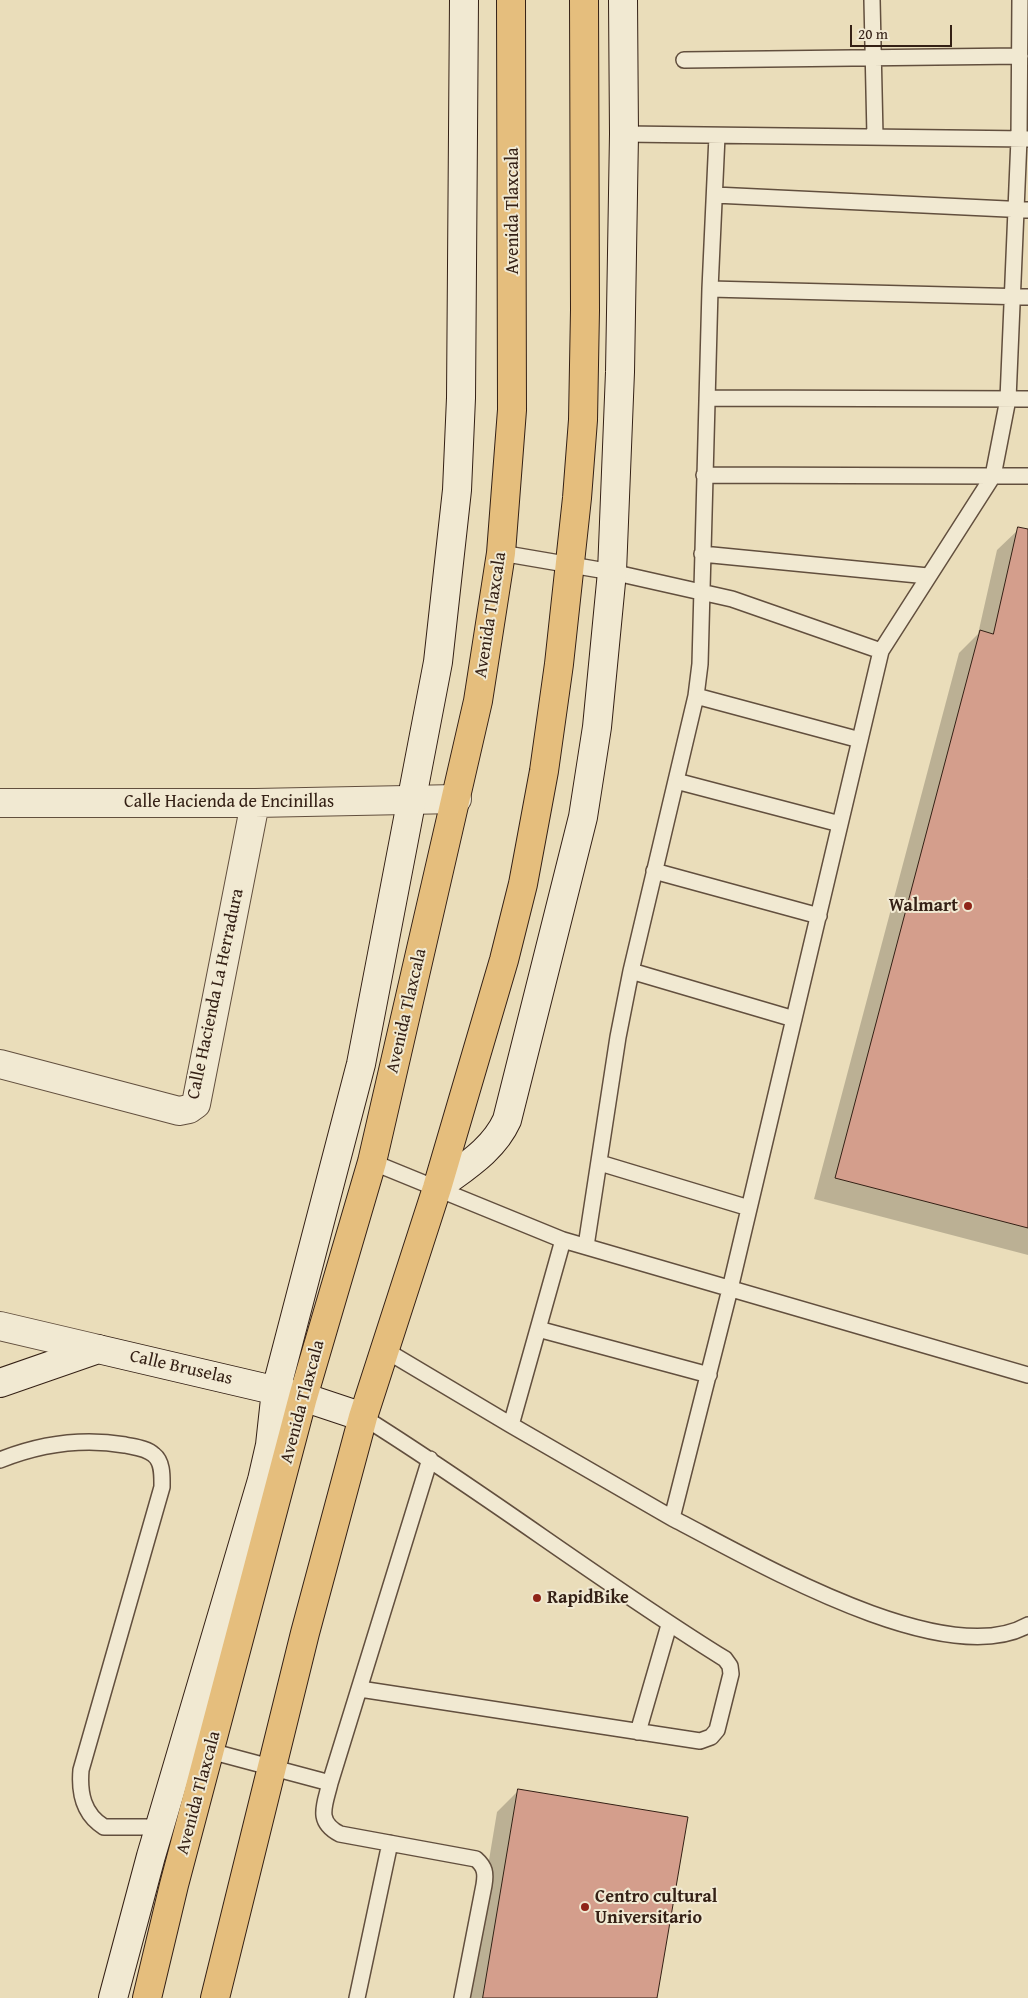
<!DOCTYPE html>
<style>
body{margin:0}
#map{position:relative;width:1028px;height:1998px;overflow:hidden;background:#eaddba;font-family:"Gentium Book Plus",serif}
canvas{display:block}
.scale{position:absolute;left:850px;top:25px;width:102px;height:22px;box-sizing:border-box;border:2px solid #342015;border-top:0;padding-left:6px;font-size:15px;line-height:18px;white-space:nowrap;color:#342015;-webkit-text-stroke:4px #f1e9d2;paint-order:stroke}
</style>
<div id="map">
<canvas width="1028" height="1998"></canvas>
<div class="scale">20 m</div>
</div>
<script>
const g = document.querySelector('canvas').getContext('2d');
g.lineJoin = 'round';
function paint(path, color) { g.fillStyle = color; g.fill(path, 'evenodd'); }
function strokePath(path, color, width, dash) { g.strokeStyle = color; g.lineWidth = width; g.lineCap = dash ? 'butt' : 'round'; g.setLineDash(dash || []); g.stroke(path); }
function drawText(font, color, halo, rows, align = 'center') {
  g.font = font + ' "Gentium Book Plus",serif'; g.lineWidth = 4; g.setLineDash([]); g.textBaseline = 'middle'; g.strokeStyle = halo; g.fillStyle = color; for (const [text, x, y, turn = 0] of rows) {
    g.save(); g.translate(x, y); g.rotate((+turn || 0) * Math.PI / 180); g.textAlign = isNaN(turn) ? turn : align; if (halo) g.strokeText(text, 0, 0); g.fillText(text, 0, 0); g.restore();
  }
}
const shadow = new Path2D(`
 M1019 529 1028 531V1255L814 1199 959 653 978 634 997 550Z
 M519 1790 656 1998H466L497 1812Z`);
const building = new Path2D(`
 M1018 527 1028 529V1228L835 1178 980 630 993 634Z
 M518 1789 688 1817 657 1998H483Z`);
const lane = new Path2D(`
 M872 0 875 136
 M684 60 1020 56
 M624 134 1028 139
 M715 195 1028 210
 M710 289 1028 297
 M707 398 1028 399
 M704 475 993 476 1008 399 1019 139 1020 0
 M702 554 928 576
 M881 651 993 476H1028
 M696 696 860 740
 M676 781 840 824
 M654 871 819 916
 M631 971 794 1019
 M372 1162 563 1240 1028 1375
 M600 1163 749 1208
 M586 1246 618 1037 631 971 696 696 700 664 710 289 717 136
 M538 1329 709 1375
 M385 1350 511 1425 672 1518 730 1289 881 651 732 599 612 572 501 553
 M511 1425 563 1240
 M430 1459 330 1783C325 1805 315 1821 340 1834L476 1859C485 1867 486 1873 484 1885L462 1998
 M0 1460C40 1444 83 1438 125 1445 134 1447 147 1448 154 1455 163 1462 162 1477 162 1487L81 1770C79 1793 83 1814 104 1827H160
 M672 1518C750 1558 944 1673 1028 1625
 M360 1689 700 1741 711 1737 717 1730 731 1674 730 1666 725 1659C602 1583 487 1494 363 1417
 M638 1732 669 1625
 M210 1751 330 1783
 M357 1998 390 1843`);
const street = new Path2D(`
 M0 803H255L457 799
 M0 1064 179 1111 189 1109 196 1104 255 803
 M0 1326 98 1349`);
const secondary = new Path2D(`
 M437 1188C463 1168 493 1151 507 1120L583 817 597 727 612 572 620 372 624 134 623 0
 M0 1383 98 1349 303 1397 363 1417
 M113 1998 151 1856 262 1480 270 1445 276 1390 361 1064 438 662 457 490 461 398 464 0`);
const primary = new Path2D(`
 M147 1998 174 1885 303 1397 372 1162 478 701 501 553 512 410 511 0
 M215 1998 305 1633 363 1417 437 1188 504 960 523 884 544 771 559 664 577 498 583 420 585 310 584 0`);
const markers = [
 [968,906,5,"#8f2418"],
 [537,1598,5,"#8f2418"],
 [585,1907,5,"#8f2418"]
];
const streetNames = [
 ["Avenida Tlaxcala",513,211,-90],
 ["Avenida Tlaxcala",491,615,-81],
 ["Calle Hacienda de Encinillas",229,802],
 ["Calle Hacienda La Herradura",216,994,-78],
 ["Avenida Tlaxcala",407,1011,-77],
 ["Calle Bruselas",181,1368,13],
 ["Avenida Tlaxcala",303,1402,-75],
 ["Avenida Tlaxcala",199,1793,-75]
];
const poiNames = [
 ["Walmart",958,906,"right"],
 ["RapidBike",547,1598],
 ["Centro cultural",595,1897],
 ["Universitario",595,1918]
];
paint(shadow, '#0003');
paint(building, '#d49e8c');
strokePath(building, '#342015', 1);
strokePath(lane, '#624f3e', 18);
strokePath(street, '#624f3e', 30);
strokePath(secondary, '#342015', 30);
strokePath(primary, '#342015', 30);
strokePath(lane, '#f1e9d2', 15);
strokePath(street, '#f1e9d2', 28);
strokePath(secondary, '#f1e9d2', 28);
strokePath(primary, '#e5be7d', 28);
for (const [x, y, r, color] of markers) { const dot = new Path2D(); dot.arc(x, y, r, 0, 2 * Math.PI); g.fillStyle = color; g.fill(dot); strokePath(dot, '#f1e9d2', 2); }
drawText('18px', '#342015', '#f1e9d2', streetNames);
drawText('bold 18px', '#342015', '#f1e9d2', poiNames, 'left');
</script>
